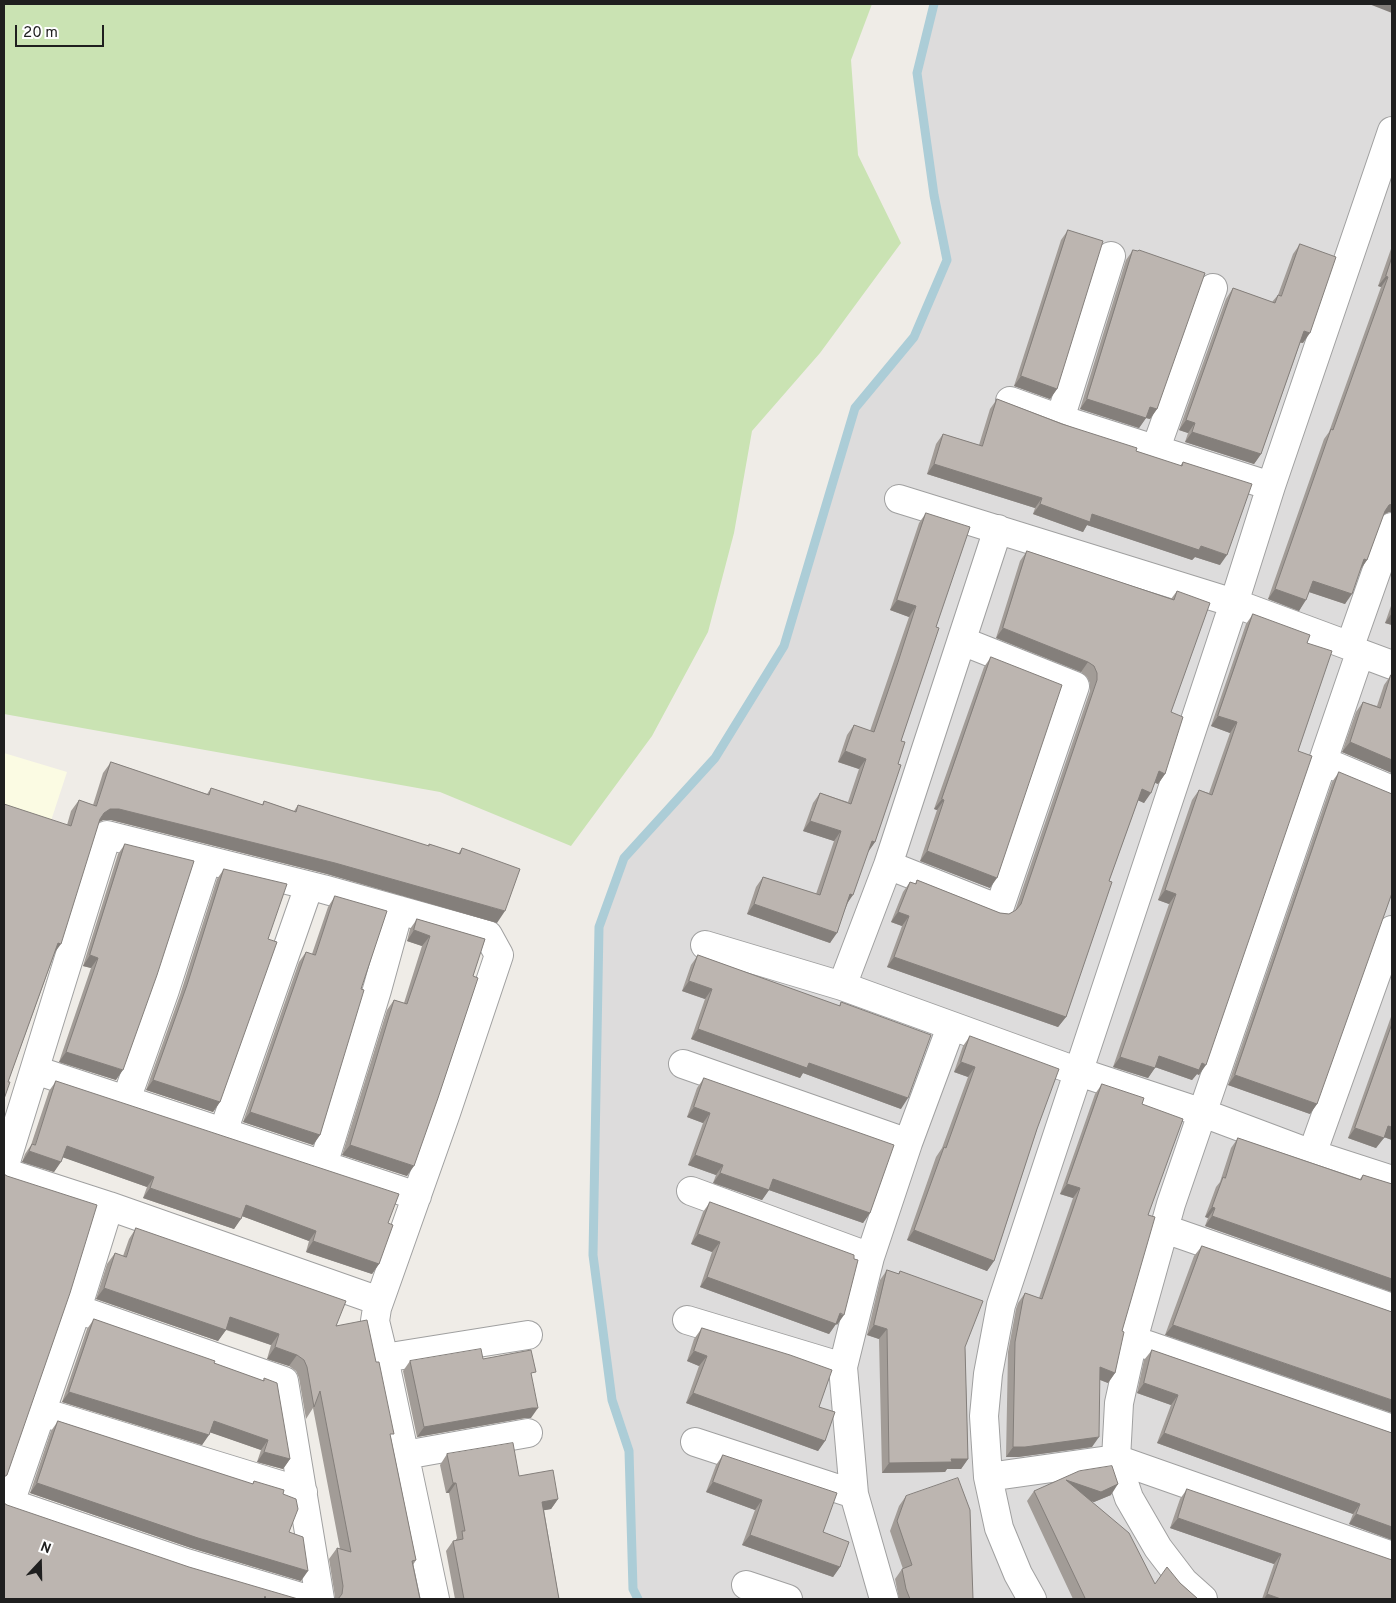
<!DOCTYPE html>
<style>
body{margin:0}
#map{position:relative;width:1396px;height:1603px;overflow:hidden;background:#efece7;font-family:Overpass,sans-serif}
canvas{display:block}
.frame{position:absolute;inset:0;border:5px solid #1f1f1f;pointer-events:none}
.north{position:absolute;left:15px;top:1538px;width:50px;height:50px;-webkit-text-stroke:4px #fff;paint-order:stroke;rotate:21deg;font-size:14px;font-weight:700;line-height:20px;text-align:center;color:#1f1f1f}
.north::after{content:'';display:block;margin:auto;width:18px;height:22px;background:#1f1f1f;clip-path:polygon(50% 0,100% 100%,50% 72%,0 100%)}
.scale{position:absolute;left:15px;top:25px;width:89px;height:22px;box-sizing:border-box;border:2px solid #1f1f1f;border-top:0;padding-left:6px;font-size:15px;line-height:18px;white-space:nowrap;color:#1f1f1f;-webkit-text-stroke:4px #fff;paint-order:stroke}
</style>
<div id="map">
<canvas width="1396" height="1603"></canvas>
<div class="frame"></div>
<div class="north">N</div>
<div class="scale">20 m</div>
</div>
<script>
const g = document.querySelector('canvas').getContext('2d');
g.lineJoin = 'round';
function paint(path, color) { g.fillStyle = color; g.fill(path, 'evenodd'); }
function strokePath(path, color, width, dash) { g.strokeStyle = color; g.lineWidth = width; g.lineCap = dash ? 'butt' : 'round'; g.setLineDash(dash || []); g.stroke(path); }
const residential = new Path2D(`
 M934 4H1392V1599H638L633 1589 629 1451 612 1400 593 1255 599 927 624 858 715 758 784 646 855 408 914 337 947 260 934 195 917 73Z`);
const education = new Path2D(`
 M4 753 67 772 4 964Z`);
const grass = new Path2D(`
 M4 4H872L851 60 858 155 901 243 820 353 752 431 734 533 708 632 652 736 571 846 440 792 4 714Z`);
const stream = new Path2D(`
 M638 1599 633 1589 629 1451 612 1400 593 1255 599 927 624 858 715 758 784 646 855 408 914 337 947 260 934 195 917 73 934 4`);
const minor = new Path2D(`
 M1010 401 1060 419 1271 486
 M1060 419 1111 256
 M1156 448 1213 288
 M899 499 1234 603 1350 646 1360 653 1392 665
 M1350 646 1392 527
 M1323 761 1392 790
 M888 865 999 909 1075 686 962 641
 M705 945 842 986 1079 1072 1203 1113 1312 1154 1392 1180
 M842 986 888 865 998 529
 M683 1064 908 1143
 M35 1070 417 1196
 M126 1100 165 990 207 860
 M223 1132 309 886
 M1312 1154 1392 930
 M323 1165 377 990 399 910
 M4 1168 107 835 323 889 488 935 499 955 446 1113 377 1308 375 1321 384 1358 528 1335
 M4 1172 109 1206 379 1301
 M691 1191 870 1257
 M1165 1229 1392 1308
 M77 1309 284 1381 320 1599
 M687 1320 843 1367
 M1133 1340 1392 1429
 M384 1358 435 1599
 M42 1412 303 1492
 M695 1442 854 1494
 M405 1455 528 1433
 M988 1477 1116 1459 1392 1556
 M4 1501 186 1563 307 1599
 M10 1503 77 1309 109 1206
 M746 1585 788 1599
 M884 1599 854 1494 843 1367 870 1257 908 1143 951 1027
 M1032 1599 1018 1574 999 1528 988 1477 984 1416 988 1374 1001 1305 1234 603 1271 486 1392 131
 M1203 1599 1184 1582 1158 1548 1129 1498 1116 1459 1119 1403 1133 1340 1171 1204 1360 653`);
const wall = new Path2D(`
 M1068 230 1057 389 1050 399 1014 386 1061 240Z
 M1300 244 1303 343H1300L1261 454 1254 464 1185 442 1188 433 1179 430 1226 299 1233 288 1272 302 1278 295 1293 254Z
 M1392 246V512H1389L1383 515 1367 560 1361 569 1345 604 1309 592 1299 611 1268 599 1324 439 1329 432 1381 287 1378 286Z
 M1133 250 1157 409 1150 419 1146 418 1139 428 1080 409 1126 260Z
 M997 399 1136 451 1180 466 1183 462 1220 565 1195 557 1192 560 1087 525 1083 532 1033 514 1035 508 927 474 936 444 943 434 979 445 990 409Z
 M926 513 936 627 901 741 898 764 875 842 868 852 847 905 830 943 747 914 756 887 763 877 816 894 834 841 803 831 813 803 820 793 848 802 859 769 838 762 847 735 854 725 870 731 909 617 890 610 919 523Z
 M1027 551 1171 599 1177 591 1171 712 1165 774 1158 784 1155 783 1144 803 1138 800 1109 881 1066 1017 1058 1027 887 967 902 926 891 922 903 892 910 882 915 884 917 880 1000 913 1009 914 1015 911 1090 691V683L1087 677 1081 672 996 638 1020 561Z
 M1392 603V625L1385 623Z
 M1253 614 1307 643 1298 751 1199 1075 1197 1074 1192 1080 1155 1067 1148 1078 1113 1067 1169 904 1158 900 1192 800 1199 790 1209 793 1230 733 1211 726 1246 624Z
 M991 657 990 888 920 861 937 810 934 809 984 667Z
 M1391 675 1392 773 1342 752 1356 712 1363 702 1377 706 1384 685Z
 M111 762 207 794 211 788 262 805 264 801 294 811 298 805 428 846 429 844 458 854 462 848 497 923 327 874 111 820H103L99 822 54 955 8 1082 4 1099 67 825 71 811 79 800 93 805 103 773Z
 M1339 772 1317 1104 1310 1114 1228 1085 1332 782Z
 M125 844 116 1080 59 1062 91 968 83 966 118 854Z
 M224 869 220 1102 213 1112 146 1090 180 995 217 879Z
 M335 896 361 989 320 1135 313 1145 243 1122 299 962 306 952 312 954 328 907Z
 M417 919 485 939 407 1176 342 1155 387 1010 394 1000 404 1003 422 946 407 941 410 929Z
 M698 955 839 1006 841 1002 901 1109 803 1073 800 1078 691 1039 705 999 682 991 691 965Z
 M1392 1014V1140L1384 1137 1376 1148 1348 1138Z
 M970 1036 1037 1129 994 1261 987 1271 907 1240 936 1157 942 1148 968 1077 954 1072 963 1046Z
 M704 1078 870 1213 863 1223 769 1190 762 1200 713 1183 716 1175 688 1165 703 1123 687 1117 697 1088Z
 M56 1081 388 1223 379 1264 372 1274 306 1252 309 1241 242 1216 234 1229 143 1198 147 1187 63 1157 54 1172 22 1162 25 1154 31 1145 49 1091Z
 M1102 1084 1142 1104 1148 1215 1122 1331 1115 1373 1108 1383 1100 1380 1092 1447 1018 1457H1006L1008 1352 1016 1309 1018 1303 1025 1293 1039 1298 1073 1198 1060 1194 1095 1094Z
 M1238 1138 1360 1179 1363 1175 1392 1184V1292L1205 1226 1208 1218 1205 1217 1216 1187 1220 1182 1231 1148Z
 M710 1202 837 1325 836 1324 829 1334 700 1287 712 1252 691 1244 703 1212Z
 M136 1228 336 1326 391 1438 416 1560 413 1565 420 1599H335V1597L329 1559 337 1548 340 1549 313 1408 306 1419 299 1378 296 1371 289 1366 267 1359 271 1345 226 1330 218 1341 96 1299 107 1264 115 1253 123 1256 129 1239Z
 M1202 1246 1392 1312 1165 1335 1194 1256Z
 M887 1270 898 1274 900 1271 965 1347 968 1459 961 1469H947L945 1472 882 1473 879 1339 867 1335 880 1280Z
 M94 1319 263 1381 264 1378 290 1459 283 1469 257 1462 261 1450 210 1432 202 1445 62 1402 87 1329Z
 M702 1328 819 1407 825 1441 818 1451 686 1403 699 1366 687 1361 694 1339Z
 M1152 1350 1392 1433V1540L1349 1524 1353 1514 1157 1443 1171 1405 1137 1393 1144 1360Z
 M483 1359 532 1377 531 1418H525L417 1437 403 1371 410 1361Z
 M58 1421 252 1484 254 1481 283 1494 289 1532 301 1581 191 1548 30 1493 51 1431Z
 M447 1454 519 1476 558 1499 551 1509 544 1510 559 1599H455L446 1551 453 1541H455L457 1538 449 1493H446L440 1465Z
 M723 1455 823 1532 840 1567 833 1577 742 1545 755 1510 706 1492 716 1465Z
 M1187 1489 1392 1599H1262L1274 1564 1170 1528 1180 1499Z
 M1034 1491 1111 1495 1094 1502 1091 1501 1155 1584 1180 1583 1198 1599H1073L1027 1501Z
 M906 1496 973 1599H899L895 1579 902 1569H903L890 1531 899 1506Z`);
const shadedWall = new Path2D(`
 M1369 4H1392V13Z
 M1386 276 1388 277 1381 287 1378 286Z
 M1304 331 1310 333 1303 343 1297 341Z
 M1021 376 1057 389 1050 399 1014 386Z
 M1087 399 1150 407 1157 409 1150 419 1146 418 1139 428 1080 409Z
 M1186 420 1195 423 1188 433 1179 430Z
 M1192 432 1261 454 1254 464 1185 442Z
 M934 464 1042 498 1035 508 927 474Z
 M1040 504 1092 514 1201 546 1227 555 1220 565 1195 557 1192 560 1087 525 1083 532 1033 514Z
 M1392 504V512H1389L1382 515 1389 505Z
 M1364 559 1367 560 1360 570Z
 M1313 581 1352 594 1345 604 1306 591Z
 M1275 589 1306 600 1299 611 1268 599Z
 M897 600 916 606 909 617 890 610Z
 M1392 613V625L1385 623Z
 M1003 628 1088 662 1081 672 996 638Z
 M1218 716 1237 722 1230 733 1211 726Z
 M1350 742 1392 760V773L1342 752Z
 M845 751 866 759 859 769 838 762Z
 M1159 771 1165 774 1158 784 1152 781Z
 M1142 789 1151 793 1144 803 1135 799Z
 M942 799 944 800 937 810 934 809Z
 M110 809H119L335 863 505 911 497 923 327 874 111 820H103L96 824 104 813Z
 M810 821 841 831 834 841 803 831Z
 M872 841 875 842 868 852Z
 M927 851 997 878 990 888 920 861Z
 M1165 890 1176 894 1169 904 1158 900Z
 M850 894 853 895 846 905Z
 M754 904 837 933 830 943 747 914Z
 M898 912 909 916 902 926 891 922Z
 M414 930 430 936 422 946 407 941Z
 M58 943 61 944 53 955Z
 M90 955 98 958 91 968 83 966Z
 M894 957 1066 1017 1058 1027 887 967Z
 M689 981 712 989 705 999 682 991Z
 M698 1029 809 1063 908 1098 901 1109 803 1073 800 1078 691 1039Z
 M66 1052 123 1070 116 1080 59 1062Z
 M1159 1056 1202 1063 1206 1065 1199 1075 1197 1074 1192 1080 1152 1066Z
 M1120 1057 1155 1068 1148 1078 1113 1067Z
 M961 1062 975 1067 968 1077 954 1072Z
 M1235 1075 1317 1104 1310 1114 1228 1085Z
 M153 1080 220 1102 213 1112 146 1090Z
 M694 1107 710 1113 703 1123 687 1117Z
 M250 1112 320 1135 313 1145 243 1122Z
 M1388 1126 1392 1127V1140L1381 1136Z
 M1355 1128 1384 1138 1376 1148 1348 1138Z
 M350 1145 414 1166 407 1176 342 1155Z
 M67 1146 154 1177 147 1187 59 1156Z
 M29 1151 61 1162 54 1172 22 1162Z
 M695 1155 723 1165 716 1175 688 1165Z
 M720 1173 769 1190 762 1200 713 1183Z
 M773 1179 870 1213 863 1223 766 1189Z
 M1067 1184 1080 1188 1073 1198 1060 1194Z
 M150 1188 241 1219 234 1229 143 1198Z
 M246 1205 316 1231 309 1241 239 1215Z
 M1212 1207 1215 1208 1208 1218 1205 1217Z
 M1212 1216 1392 1279V1292L1205 1226Z
 M914 1230 994 1261 987 1271 907 1240Z
 M698 1234 720 1242 712 1252 691 1244Z
 M313 1241 379 1264 372 1274 306 1252Z
 M707 1277 844 1315 837 1325 836 1324 829 1334 700 1287Z
 M104 1288 226 1330 218 1341 96 1299Z
 M230 1317 279 1334 271 1345 222 1328Z
 M874 1325 887 1329 879 1339 867 1335Z
 M1173 1325 1392 1400V1413L1165 1335Z
 M275 1347 297 1355 289 1366 267 1359Z
 M694 1351 707 1356 699 1366 687 1361Z
 M1100 1367 1115 1373 1108 1383 1093 1377Z
 M1144 1383 1178 1395 1171 1405 1137 1393Z
 M69 1392 209 1435 202 1445 62 1402Z
 M693 1393 825 1441 818 1451 686 1403Z
 M532 1408H538L531 1418H525L417 1437 424 1427Z
 M214 1421 268 1440 261 1450 206 1431Z
 M1164 1433 1360 1504 1353 1514 1157 1443Z
 M1099 1437 1092 1447 1018 1457H1006L1013 1447Z
 M264 1452 290 1459 283 1469 257 1462Z
 M951 1459H968L961 1469H947L945 1472 882 1473 889 1463Z
 M1066 1480 1118 1484 1111 1495 1094 1502 1059 1490Z
 M713 1482 762 1500 755 1510 706 1492Z
 M37 1483 308 1571 301 1581 191 1548 30 1493Z
 M453 1483H456L449 1493H446Z
 M558 1499 551 1509 535 1512 542 1502Z
 M1356 1514 1392 1527V1540L1349 1524Z
 M1178 1518 1281 1554 1274 1564 1170 1528Z
 M750 1535 840 1567 833 1577 742 1545Z
 M1267 1594 1281 1599H1264Z`);
const building = new Path2D(`
 M1068 230 1103 241 1057 389 1021 376Z
 M1300 244 1336 257 1310 333 1304 331 1261 454 1192 432 1195 423 1186 420 1233 288 1275 303 1278 295 1281 296Z
 M1133 250 1138 251 1139 250 1205 273 1157 409 1150 407 1146 418 1087 399Z
 M1392 257V504L1389 505 1385 511 1367 560 1364 559 1352 594 1313 581 1306 600 1275 589 1331 429 1333 430 1388 277 1386 276Z
 M997 399 1062 424 1137 448 1136 451 1182 466 1183 462 1252 484 1227 555 1201 546 1199 550 1092 514 1090 522 1040 504 1042 498 934 464 943 434 982 446Z
 M926 513 970 527 936 627 939 628 901 741 905 742 898 764 901 765 875 842 872 841 853 895 850 894 837 933 754 904 763 877 820 895 841 831 810 821 820 793 851 804 866 759 845 751 854 725 874 732 898 662 916 606 897 600Z
 M1027 551 1174 600 1177 591 1210 603 1171 712 1183 717 1165 774 1159 771 1151 793 1142 789 1109 881 1112 882 1066 1017 894 957 909 916 898 912 910 882 916 884 917 880 1000 913 1009 914 1016 910 1021 904 1097 680V673L1094 666 1088 662 1003 628Z
 M1253 614 1310 635 1307 643 1332 651 1298 751 1312 756 1206 1065 1202 1063 1199 1070 1159 1056 1155 1068 1120 1057 1176 894 1165 890 1199 790 1212 795 1237 722 1218 716Z
 M991 657 1062 685 997 878 927 851 944 800 942 799Z
 M1391 675H1392V760L1350 742 1363 702 1380 708Z
 M111 762 209 795 211 788 263 805 264 801 296 812 298 805 429 846V844L460 854 462 848 520 869 505 911 335 863 119 809H110L104 813 100 819 61 944 58 943 8 1082H10L4 1099V804L71 826 79 800 96 806Z
 M1339 772 1392 794V893L1317 1104 1235 1075Z
 M125 844 194 861 157 975 123 1070 66 1052 98 958 90 955Z
 M224 869 287 884 268 939 277 942 220 1102 153 1080 187 985Z
 M335 896 387 911 361 989 364 990 320 1135 250 1112 306 952 315 955Z
 M417 919 485 939 473 976 478 978 438 1098 414 1166 350 1145 394 1000 407 1004 430 936 414 930Z
 M698 955 840 1006 841 1002 931 1035 908 1098 809 1063 807 1068 698 1029 712 989 689 981Z
 M1392 1024V1127L1388 1126 1384 1138 1355 1128Z
 M970 1036 1059 1069 1037 1129 994 1261 914 1230 944 1147 946 1148 975 1067 961 1062Z
 M704 1078 894 1145 870 1213 773 1179 769 1190 720 1173 723 1165 695 1155 710 1113 694 1107Z
 M56 1081 399 1194 388 1223 393 1225 379 1264 313 1241 316 1231 246 1205 241 1219 150 1188 154 1177 67 1146 61 1162 29 1151 32 1144 35 1145Z
 M1102 1084 1144 1098 1142 1104 1183 1119 1148 1215 1155 1217 1122 1331 1124 1332 1115 1373 1100 1367 1099 1437 1025 1447H1013L1015 1342 1023 1299 1025 1293 1042 1299 1080 1188 1067 1184Z
 M1238 1138 1361 1180 1363 1175 1392 1184V1279L1212 1216 1215 1208 1212 1207 1223 1177 1225 1178Z
 M4 1174 7 1176 97 1205 70 1293 7 1475 4 1477Z
 M710 1202 854 1255V1259L858 1260 844 1315 840 1313 836 1324 707 1277 720 1242 698 1234Z
 M136 1228 346 1301 336 1326 367 1320 376 1362H379L394 1434H390L416 1560 412 1561 420 1599H338L342 1594 343 1586 337 1548 351 1552 320 1391 314 1407 307 1367 304 1360 297 1355 275 1347 279 1334 230 1317 226 1330 104 1288 115 1253 126 1257Z
 M1202 1246 1392 1312V1400L1173 1325Z
 M887 1270 899 1274 900 1271 983 1301 965 1347 968 1459H951L952 1462 889 1463 887 1329 874 1325Z
 M94 1319 215 1361 214 1363 264 1381V1378L277 1383 290 1459 264 1452 268 1440 214 1421 209 1435 69 1392Z
 M702 1328 790 1355 832 1370 819 1407 835 1412 825 1441 693 1393 707 1356 694 1351Z
 M481 1349 483 1359 531 1350 536 1372 531 1373 538 1408H532L424 1427 410 1361Z
 M1152 1350 1392 1433V1527L1356 1514 1360 1504 1164 1433 1178 1395 1144 1383Z
 M58 1421 253 1484 254 1481 284 1490 283 1494 296 1499 298 1509 289 1532 303 1537 308 1571 198 1538 37 1483Z
 M513 1443 519 1476 553 1470 558 1499 542 1502 559 1599H464L453 1541 463 1539 462 1531H465L456 1483H453L447 1454Z
 M723 1455 837 1493 823 1532 849 1542 840 1567 750 1535 762 1500 713 1482Z
 M1112 1466 1118 1484 1101 1492 1066 1480 1129 1533 1155 1584 1167 1567 1180 1583 1198 1599H1082L1085 1598 1034 1491 1079 1471Z
 M958 1478 970 1510 973 1599H910L906 1589 902 1569 912 1565 897 1521 906 1496Z
 M1187 1489 1392 1560V1599H1281L1267 1594 1281 1554 1178 1518Z
 M4 1503 7 1505 189 1567 298 1599H266L265 1596 264 1599H4Z`);
paint(residential, '#dddcdc');
paint(education, '#fbfbe3');
paint(grass, '#cae3b3');
strokePath(stream, '#accdd7', 9);
strokePath(minor, '#a0a0a0', 30);
strokePath(minor, '#fff', 28);
paint(wall, '#a29c97');
paint(shadedWall, '#847f7b');
paint(building, '#bcb5b0');
strokePath(building, '#847f7b', 1);
</script>
